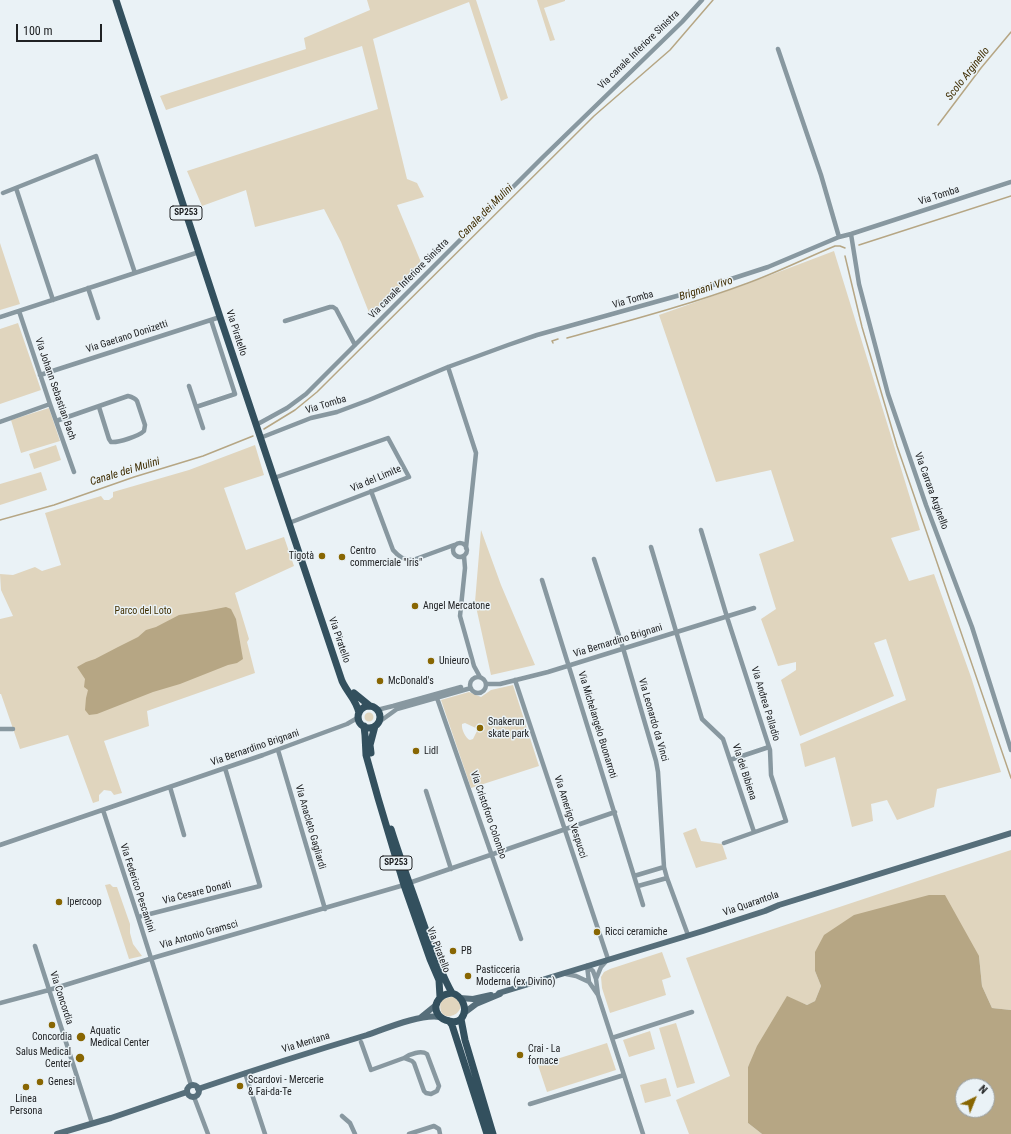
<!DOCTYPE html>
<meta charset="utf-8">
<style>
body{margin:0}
#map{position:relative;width:1011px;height:1134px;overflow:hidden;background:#eaf2f6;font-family:"Roboto Condensed",sans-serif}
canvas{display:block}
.north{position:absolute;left:955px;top:1078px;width:40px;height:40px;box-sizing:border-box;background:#eaf2f6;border:1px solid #999fa2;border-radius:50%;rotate:43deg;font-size:11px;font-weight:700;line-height:16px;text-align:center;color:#202224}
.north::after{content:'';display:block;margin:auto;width:14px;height:18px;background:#886602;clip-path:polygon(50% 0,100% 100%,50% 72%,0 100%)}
.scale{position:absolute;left:16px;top:24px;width:86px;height:18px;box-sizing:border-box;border:2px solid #202224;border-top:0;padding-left:5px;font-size:12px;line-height:14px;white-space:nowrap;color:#202224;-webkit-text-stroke:3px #eaf2f6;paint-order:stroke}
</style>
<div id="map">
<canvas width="1011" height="1134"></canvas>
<div class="north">N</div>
<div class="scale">100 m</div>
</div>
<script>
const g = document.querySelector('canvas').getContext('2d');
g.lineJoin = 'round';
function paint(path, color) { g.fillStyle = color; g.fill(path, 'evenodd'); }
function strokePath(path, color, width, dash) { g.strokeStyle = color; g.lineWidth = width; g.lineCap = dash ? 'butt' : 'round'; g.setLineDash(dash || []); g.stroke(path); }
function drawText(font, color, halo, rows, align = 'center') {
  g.font = font + ' "Roboto Condensed",sans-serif'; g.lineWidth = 3; g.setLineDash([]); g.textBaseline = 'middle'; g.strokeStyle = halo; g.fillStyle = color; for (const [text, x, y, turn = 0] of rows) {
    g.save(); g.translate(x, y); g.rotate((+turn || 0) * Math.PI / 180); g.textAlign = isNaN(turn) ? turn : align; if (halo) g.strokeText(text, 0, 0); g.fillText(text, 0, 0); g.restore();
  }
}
const green = new Path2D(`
 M367 0H476L508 98 501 101 469 2 373 39 407 179 417 183 424 197 397 205 423 267 370 315 341 242 324 209 255 227 246 190 202 206 187 171 378 109 362 46 166 110 160 96 306 49 304 38 370 10Z
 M537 0H565V1L544 8 555 40 550 41Z
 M0 243 20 304 0 310Z
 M834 251 920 530 891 538 909 581 934 574 971 677 1001 772 937 789 934 807 897 820 887 800 871 804 873 821 852 827 835 757 805 767 800 744 906 700 886 639 874 643 894 696 800 736 781 680 796 670V662L778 666 761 619 776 609 759 554 794 541 771 470 716 482 659 315 747 284Z
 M18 323 41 390 0 404V329Z
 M49 408 60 441 21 453 11 420Z
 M56 445 61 460 34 469 29 454Z
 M255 445 264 475 224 488 246 550 284 537 294 566 235 593 249 639 247 642 255 673 147 711 149 726 104 741 122 793 114 795 111 791 104 790 99 795V801L93 803 68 735 20 749 1 694H0V619L13 616 1 590 0 574 13 575 35 567 42 571 61 565 45 513 101 496 104 500H109L113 497V492L189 470Z
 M41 472 47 490 0 505V484Z
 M481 530 501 585 535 665 491 675 475 602Z
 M513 685 539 766 471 788 441 700 469 692 481 697 491 690ZM465 723 478 729 473 739 470 740C466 739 461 729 462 724Z
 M364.5 717a4.5 4.5 0 1 1 9 0a4.5 4.5 0 1 1-9 0Z
 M696 828 701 841 722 844 727 859 696 868 683 833Z
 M1011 850V1010L992 1008 982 986 979 956 815 971 821 986 815 1001 807 1005 787 997 748 1067V1123L762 1134H689L676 1100 730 1076 686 958Z
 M110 884 113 887H117L130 924V933L133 944 142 956 129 959 105 885Z
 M662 952 671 977 662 980 666 995 610 1013 602 988 601 977 604 972 610 969Z
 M454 996C455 998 459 1001 460 1003 465 1016 435 1026 441 1000Z
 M676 1023 695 1083 677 1088 659 1028Z
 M650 1031 655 1049 629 1057 623 1040Z
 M607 1043 616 1070 547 1092 538 1065Z
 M666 1078 671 1096 645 1103 640 1085Z`);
const water = new Path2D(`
 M226 607 231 609 236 619 243 659 237 663 228 665 180 684 153 692 97 714 89 715 85 710 86 698 88 690 84 687 85 679 77 667 86 662 95 659 118 647 138 637 146 630 156 627 179 615 206 611Z
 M929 895H945L979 956 982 986 992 1008 1011 1010V1134H762L748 1123V1067L757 1046 787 996 807 1005 815 1001 821 986 815 971V952L824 935 854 915ZM963 1086H987V1110H963Z`);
const stream = new Path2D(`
 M938 125 981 68 1011 32
 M859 245 1011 196
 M845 256 862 327 897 446 1011 778
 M567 338C628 321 689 305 748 283 778 272 806 258 835 246H840L845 248
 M553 343 552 341 558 339
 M264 429 295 410 317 392 594 116 670 50 713 0
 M0 520 54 505 134 477 203 456 253 436`);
const street = new Path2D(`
 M778 49 821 175 839 237
 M16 188 53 300
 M3 193 96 156 135 273
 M851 234 859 284 888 394 926 505 972 627 1011 750
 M88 288 98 318
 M19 311 50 404 74 472
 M0 317 199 252
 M285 321 330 307H333L336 309 355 345
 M448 367 476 453 466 548
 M40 375 220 317
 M189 386 203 428
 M196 407 235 394 211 320
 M56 421 128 396C132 397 135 398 137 401L145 425 144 431C139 436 118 443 111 442L109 439 99 407
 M0 422 50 404
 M256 425 287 408 306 394 541 159 682 22 702 0
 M260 438 311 418 337 412 369 400 448 367 508 345 537 335 691 292 768 267 839 237 851 234 1011 182
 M274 478 388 438 409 477 289 523
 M371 491 393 550C399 557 404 560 413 560L454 545
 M701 530 727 617 770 750 771 775 786 821 724 843
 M453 550a7 7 0 1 1 14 0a7 7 0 1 1-14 0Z
 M651 547 702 719 723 739 754 832
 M464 556 465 568 460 616 474 666 480 677
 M594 559 623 648 656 761 658 772 664 867 667 878 688 935
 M542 580 643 905
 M470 685a8 8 0 1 1 16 0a8 8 0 1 1-16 0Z
 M515 680 608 959 601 967 596 979 598 995
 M486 684H500L548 672 754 608
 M437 698 521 939
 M377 710 393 706 461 687
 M379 722 397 709 471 688
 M0 729H13
 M278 750 325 909
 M730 760 769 747
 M170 787 184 835
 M426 791 451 869
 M103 810 138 917 191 1085
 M0 845 263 755 347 724 359 717
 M634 876 664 867
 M409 883 615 812
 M638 886 667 878
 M138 917 260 886 225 768
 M35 946 92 1123
 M587 966 589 982
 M587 966 593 971 596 979
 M0 1003 49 990 156 957 404 885
 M612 1038 692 1012
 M361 1042 371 1070 404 1058 412 1061 414 1063 424 1091 426 1093 431 1094 437 1091 439 1086 427 1054C421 1050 410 1054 404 1058
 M245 1073 265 1134
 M624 1075 643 1134
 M194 1097 208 1134
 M530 1104 624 1075 598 995 589 982 576 976 566 974
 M342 1116 350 1123 355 1134
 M409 1134 434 1126 439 1129 440 1134`);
const secondary = new Path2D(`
 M460 998 473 999 491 995
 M464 1013 476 1004 500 994 499 993 703 931 765 911 779 905 1011 833
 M420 1018 436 1005
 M187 1091a6 6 0 1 1 12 0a6 6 0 1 1-12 0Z
 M198 1089C254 1070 310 1052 367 1035 387 1028 420 1014 440 1017
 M57 1134 111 1118 187 1092`);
const primary = new Path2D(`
 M116 0 220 317 342 681C348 694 356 699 359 713
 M354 693 370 706
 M358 717a11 11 0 1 1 22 0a11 11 0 1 1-22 0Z
 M364 726 365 735 366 755 378 798 404 885 430 959 439 980 440 997
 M371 753 370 745 375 726
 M391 829C401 861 413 893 424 925 432 948 440 972 452 993
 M452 993C462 996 469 1009 461 1019 458 1022 453 1022 449 1021 430 1017 432 995 452 993Z
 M461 1019 465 1040 493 1134
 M449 1021 452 1025 487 1134`);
const markers = [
 [322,556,4,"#886602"],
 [342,557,4,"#886602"],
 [415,606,4,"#886602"],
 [431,661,4,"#886602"],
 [380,681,4,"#886602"],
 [480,728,4,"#886602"],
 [416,751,4,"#886602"],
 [59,902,4,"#886602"],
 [597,932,4,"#886602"],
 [453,951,4,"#886602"],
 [468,976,4,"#886602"],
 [52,1025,4,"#886602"],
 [81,1037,5,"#886602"],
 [520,1055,4,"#886602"],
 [80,1058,5,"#886602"],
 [40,1082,4,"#886602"],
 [240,1086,4,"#886602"],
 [26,1087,4,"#886602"]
];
const shields = [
 [186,213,32],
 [396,863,32]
];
const shieldNames = [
 ["SP253",186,213],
 ["SP253",396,863]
];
const streetNames = [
 ["Via canale Inferiore Sinistra",639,50,-44],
 ["Via Tomba",939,196,-18],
 ["Via canale Inferiore Sinistra",409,279,-45],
 ["Via Tomba",633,300,-16],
 ["Via Piratello",236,333,72],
 ["Via Gaetano Donizetti",127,337,-18],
 ["Via Johann Sebastian Bach",55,389,71],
 ["Via Tomba",326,405,-17],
 ["Via del Limite",376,479,-23],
 ["Via Carrara Arginello",931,491,70],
 ["Via Piratello",339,640,71],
 ["Via Bernardino Brignani",618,641,-17],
 ["Via Andrea Palladio",765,704,73],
 ["Via Leonardo da Vinci",653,720,74],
 ["Via Michelangelo Buonarroti",597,725,73],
 ["Via Bernardino Brignani",255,748,-19],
 ["Via dei Bibiena",744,772,72],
 ["Via Cristoforo Colombo",488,815,71],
 ["Via Amerigo Vespucci",570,817,72],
 ["Via Anacleto Gagliardi",310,827,74],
 ["Via Federico Pescantini",137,888,72],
 ["Via Cesare Donati",197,893,-14],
 ["Via Quarantola",751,904,-19],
 ["Via Antonio Gramsci",199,935,-16],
 ["Via Piratello",438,950,69],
 ["Via Concordia",61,998,72],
 ["Via Mentana",306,1043,-17]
];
const poiNames = [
 ["Centro",350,551],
 ["commerciale \"Iris\"",350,563],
 ["Tigotà",314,556,"right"],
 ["Angel Mercatone",423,606],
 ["Unieuro",439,661],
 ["McDonald's",388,681],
 ["Snakerun",488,722],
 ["skate park",488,734],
 ["Lidl",424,751],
 ["Ipercoop",67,902],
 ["Ricci ceramiche",605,932],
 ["PB",461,951],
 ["Pasticceria",476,970],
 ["Moderna (ex Divino)",476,982],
 ["Aquatic",90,1031],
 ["Medical Center",90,1043],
 ["Concordia",52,1037,"center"],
 ["Crai - La",528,1049],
 ["fornace",528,1061],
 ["Salus Medical",71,1052,"right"],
 ["Center",71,1064,"right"],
 ["Scardovi - Mercerie",248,1080],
 ["& Fai-da-Te",248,1092],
 ["Genesi",48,1082],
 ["Linea",26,1099,"center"],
 ["Persona",26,1111,"center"]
];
const parkNames = [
 ["Parco del Loto",143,611]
];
const waterNames = [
 ["Scolo Arginello",968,74,-52],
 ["Canale dei Mulini",486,212,-45],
 ["Brignani Vivo",706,289,-18],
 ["Canale dei Mulini",125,472,-17]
];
paint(green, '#e0d5be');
paint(water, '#b6a684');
strokePath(stream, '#b6a684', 1.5);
strokePath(street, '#8898a0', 4.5);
strokePath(secondary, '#566e7a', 6);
strokePath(primary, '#33505e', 7);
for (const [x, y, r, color] of markers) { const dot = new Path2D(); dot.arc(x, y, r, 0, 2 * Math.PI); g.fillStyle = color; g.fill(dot); strokePath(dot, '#eaf2f6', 1.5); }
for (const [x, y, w] of shields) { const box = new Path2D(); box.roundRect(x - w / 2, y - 7, w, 14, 3); g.fillStyle = '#eaf2f6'; g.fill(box); strokePath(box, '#202224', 1); }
drawText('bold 9px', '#202224', null, shieldNames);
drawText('10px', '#202224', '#eaf2f6', streetNames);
drawText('10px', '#202224', '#eaf2f6', poiNames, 'left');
drawText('10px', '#413002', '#eaf2f6', parkNames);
drawText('italic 11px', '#3e2c00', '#eaf2f6', waterNames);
</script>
